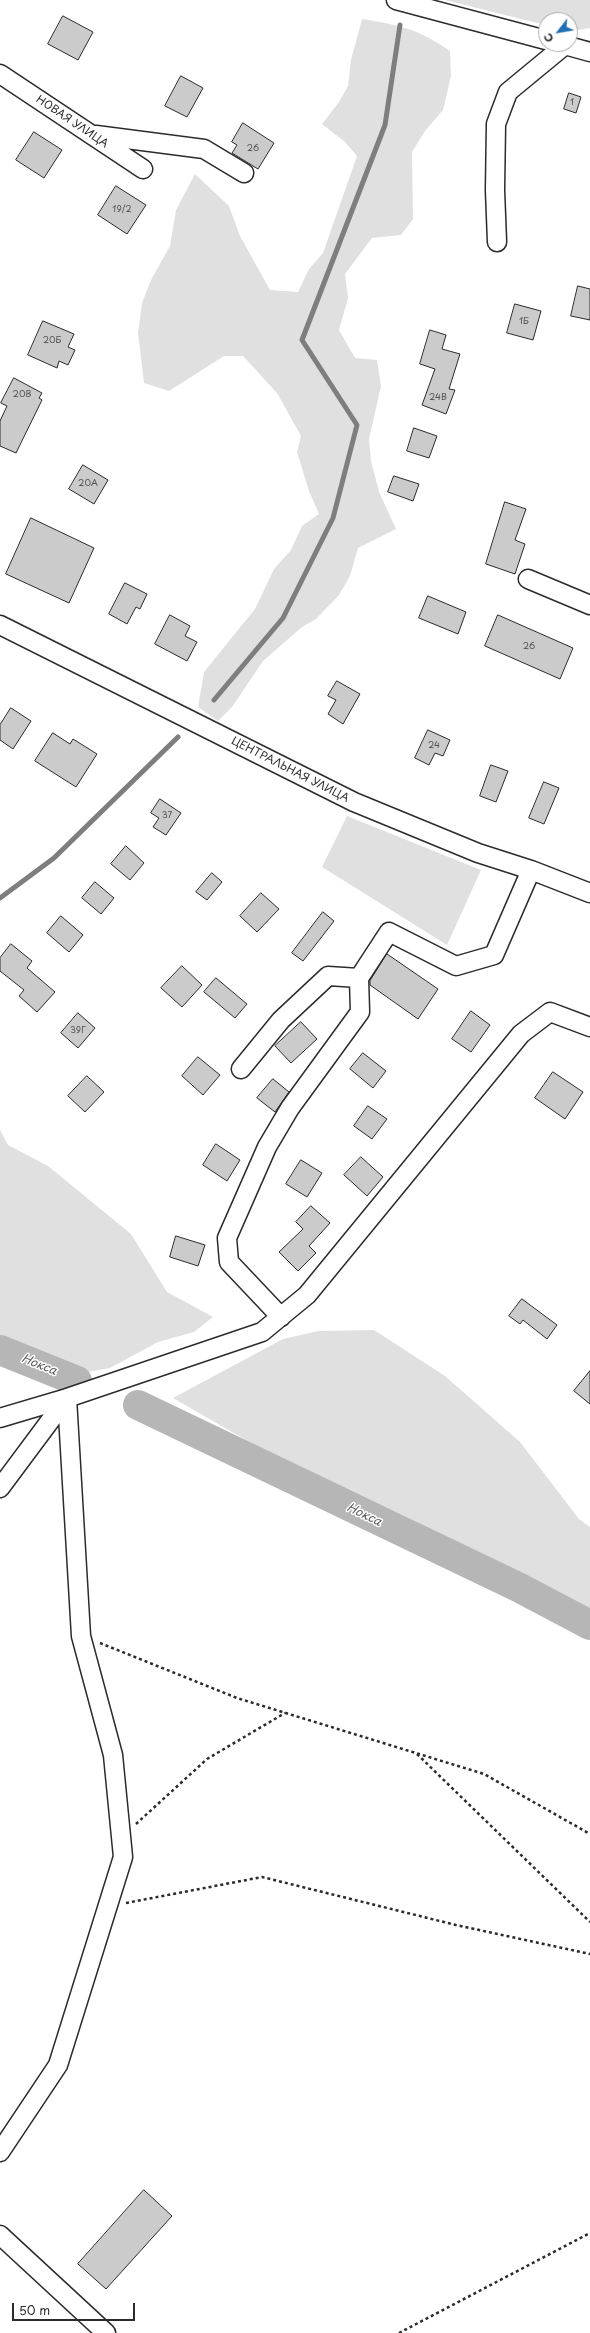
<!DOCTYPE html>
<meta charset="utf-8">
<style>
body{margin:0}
#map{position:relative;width:590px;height:2333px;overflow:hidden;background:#fff;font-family:"Playpen Sans",sans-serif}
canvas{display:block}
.north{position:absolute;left:538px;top:12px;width:40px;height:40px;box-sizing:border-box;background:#fff;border:1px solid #aaa;border-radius:50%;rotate:239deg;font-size:11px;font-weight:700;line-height:16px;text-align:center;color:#2b2b2b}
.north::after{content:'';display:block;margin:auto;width:14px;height:18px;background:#1f6fb2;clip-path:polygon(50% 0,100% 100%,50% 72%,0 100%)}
.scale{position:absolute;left:12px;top:2303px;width:123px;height:18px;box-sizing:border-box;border:2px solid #2b2b2b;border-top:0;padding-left:5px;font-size:12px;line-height:14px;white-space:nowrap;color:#2b2b2b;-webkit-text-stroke:3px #fff;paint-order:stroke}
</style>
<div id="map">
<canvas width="590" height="2333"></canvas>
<div class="north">С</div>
<div class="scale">50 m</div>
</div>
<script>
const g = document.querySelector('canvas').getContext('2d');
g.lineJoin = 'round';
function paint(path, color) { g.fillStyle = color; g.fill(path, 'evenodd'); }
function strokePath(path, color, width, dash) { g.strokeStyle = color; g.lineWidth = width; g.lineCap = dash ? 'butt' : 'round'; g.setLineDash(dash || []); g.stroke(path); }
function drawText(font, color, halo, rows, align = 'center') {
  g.font = font + ' "Playpen Sans",sans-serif'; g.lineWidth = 3; g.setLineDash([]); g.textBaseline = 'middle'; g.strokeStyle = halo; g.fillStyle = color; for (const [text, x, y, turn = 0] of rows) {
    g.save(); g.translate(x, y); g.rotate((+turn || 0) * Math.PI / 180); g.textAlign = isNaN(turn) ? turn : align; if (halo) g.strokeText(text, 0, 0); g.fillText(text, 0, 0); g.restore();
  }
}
const green = new Path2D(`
 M445 0H590V28L578 30 570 29V20H546V25L537 23Z
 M362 19C400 25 418 29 450 51L451 76 443 110 425 131 412 152 413 219 401 235 372 238 345 274 348 298 339 330 355 358 377 360 381 386 369 439 371 461 379 492 396 529 358 548 350 576 339 595 316 619 302 627 263 661 232 707 218 721 198 707 204 672 255 609 274 569 291 550 302 526 319 514 309 491 297 452 301 436 277 393 243 356H224L169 391 144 383 138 333 142 303 151 280 170 246 176 210 195 174 229 206 240 236 270 290 298 292 309 269 323 253 357 156 345 142 322 124 339 102 348 86 351 60Z
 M347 816 481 870 447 945 322 867Z
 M0 1130 8 1145 48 1166 131 1234 167 1292 213 1317 194 1332 158 1342 110 1368 87 1372 60 1359 0 1337Z
 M374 1330 445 1376 520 1442 579 1519 590 1527V1610L512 1573 407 1517 265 1451 173 1398 283 1339 318 1331Z`);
const stream = new Path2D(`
 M214 700 283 618 333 518 357 425 302 340 385 125 400 25
 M0 898 54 858 178 737`);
const river = new Path2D(`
 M0 1350 77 1381
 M138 1405 518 1587 590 1625`);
const building = new Path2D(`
 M63 16 93 32 78 60 48 44Z
 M181 76 203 88 187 117 165 106Z
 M569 93 581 97 576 113 564 109Z
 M243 123 274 143 258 169 232 153 237 145 232 142Z
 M34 132 62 150 44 178 16 160Z
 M116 186 146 205 127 234 98 215Z
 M578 286 590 289V320L571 316Z
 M515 304 541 311 533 340 507 333Z
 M43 321 74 334 68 347 75 350 68 365 59 361 57 368 28 355Z
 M430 330 446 335 442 349 460 354 449 389 455 390 446 414 422 405 435 369 420 364Z
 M14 378 42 393 39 398 42 400 16 453 0 446V421L7 406 1 403Z
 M414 428 437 436 429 458 407 451Z
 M83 465 108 480 94 504 69 489Z
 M394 476 419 484 413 501 388 492Z
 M505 502 526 509 515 540 525 544 515 574 486 564Z
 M31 518 94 548 69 603 6 574Z
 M125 583 147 594 140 609 136 607 127 624 109 614Z
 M428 596 466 612 458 634 419 618Z
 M170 615 190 626 185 636 197 642 187 661 155 644Z
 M498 615 573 648 560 679 485 646Z
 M337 681 360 694 343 724 328 714 336 700 328 696Z
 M11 708 31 721 13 749 0 740V725Z
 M428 730 450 740 443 756 435 753 429 765 415 758Z
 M53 733 70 744 73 739 97 754 76 787 35 761Z
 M491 765 508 771 496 802 480 796Z
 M544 782 559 788 544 824 529 818Z
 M160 799 181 813 166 835 153 827 159 818 151 813Z
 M126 846 144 863 130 880 111 864Z
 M212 873 222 882 207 900 196 892Z
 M95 882 114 898 101 914 82 898Z
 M261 893 279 909 257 932 240 916Z
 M323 912 334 921 303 961 292 953Z
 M61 916 83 935 69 952 47 933Z
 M11 944 32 961 27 968 55 992 37 1012 19 996 24 990 0 971V958Z
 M387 954 438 989 418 1019 370 985V981Z
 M182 966 202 985 182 1007 161 988Z
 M216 978 247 1004 235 1018 204 992Z
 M471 1011 490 1025 471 1052 452 1039Z
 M78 1013 95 1028 78 1048 61 1033Z
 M301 1022 317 1039 291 1063 275 1046Z
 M363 1053 386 1071 373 1088 350 1069Z
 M198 1057 220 1075 203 1095 182 1076Z
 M553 1072 583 1092 565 1119 535 1098Z
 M87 1076 104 1092 85 1112 68 1096Z
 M273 1079 289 1092 275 1112 257 1098Z
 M368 1106 387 1119 372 1139 354 1126Z
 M216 1144 240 1160 227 1181 203 1165Z
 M361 1157 383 1177 367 1196 344 1175Z
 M301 1160 322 1173 307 1197 286 1184Z
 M311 1206 330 1223 309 1246 316 1253 298 1271 279 1252 303 1229 296 1222Z
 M176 1236 205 1245 198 1266 170 1257Z
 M522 1299 557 1325 547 1339 523 1320 520 1324 509 1316Z
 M590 1371V1404L574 1391Z
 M144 2190 172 2216 106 2289 78 2264Z`);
const path = new Path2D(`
 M100 1643 237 1698 484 1774 590 1834
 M417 1754 590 1922
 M136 1824 207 1759 285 1713
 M126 1903 262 1877 456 1925 590 1954
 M399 2333 590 2233`);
const minor = new Path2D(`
 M396 0 546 40
 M561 44 590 52
 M0 74 143 169
 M96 135 204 149 244 173
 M497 242 495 190 496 124 508 92 565 45
 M528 579 590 605
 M0 625 354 802 478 853 531 870 590 893
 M241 1069 281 1020 328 976 359 978
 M281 1317 229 1262 227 1238 267 1147 290 1108 360 1012 359 978 389 932 456 966 494 955 531 870
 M0 1418 67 1398 81 1636 113 1755 123 1857 58 2065 0 2152
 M0 1488 67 1398 262 1332 307 1295 521 1034 550 1012 590 1027
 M0 2235 106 2333`);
const numberNames = [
 ["1",572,103],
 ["26",253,149],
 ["19/2",122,210],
 ["1Б",524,322],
 ["20Б",52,341],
 ["20В",22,395],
 ["24В",438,398],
 ["20А",88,484],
 ["26",529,647],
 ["24",434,746],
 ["37",167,816],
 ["39Г",78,1031]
];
const streetNames = [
 ["НОВАЯ УЛИЦА",72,122,34],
 ["ЦЕНТРАЛЬНАЯ УЛИЦА",290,770,27]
];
const waterNames = [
 ["Нокса",39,1365,22],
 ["Нокса",364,1515,26]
];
paint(green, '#e0e0e0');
strokePath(stream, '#7e7e7e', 5);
strokePath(river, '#b6b6b6', 30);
paint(building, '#cbcbcb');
strokePath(building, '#2b2b2b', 1);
strokePath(minor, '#2b2b2b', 21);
strokePath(path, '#2b2b2b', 2.5, [3, 3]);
strokePath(minor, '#fff', 18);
drawText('9px', '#535353', null, numberNames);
drawText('11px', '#2b2b2b', '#fff', streetNames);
drawText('italic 12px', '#5c5c5c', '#fff', waterNames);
</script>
